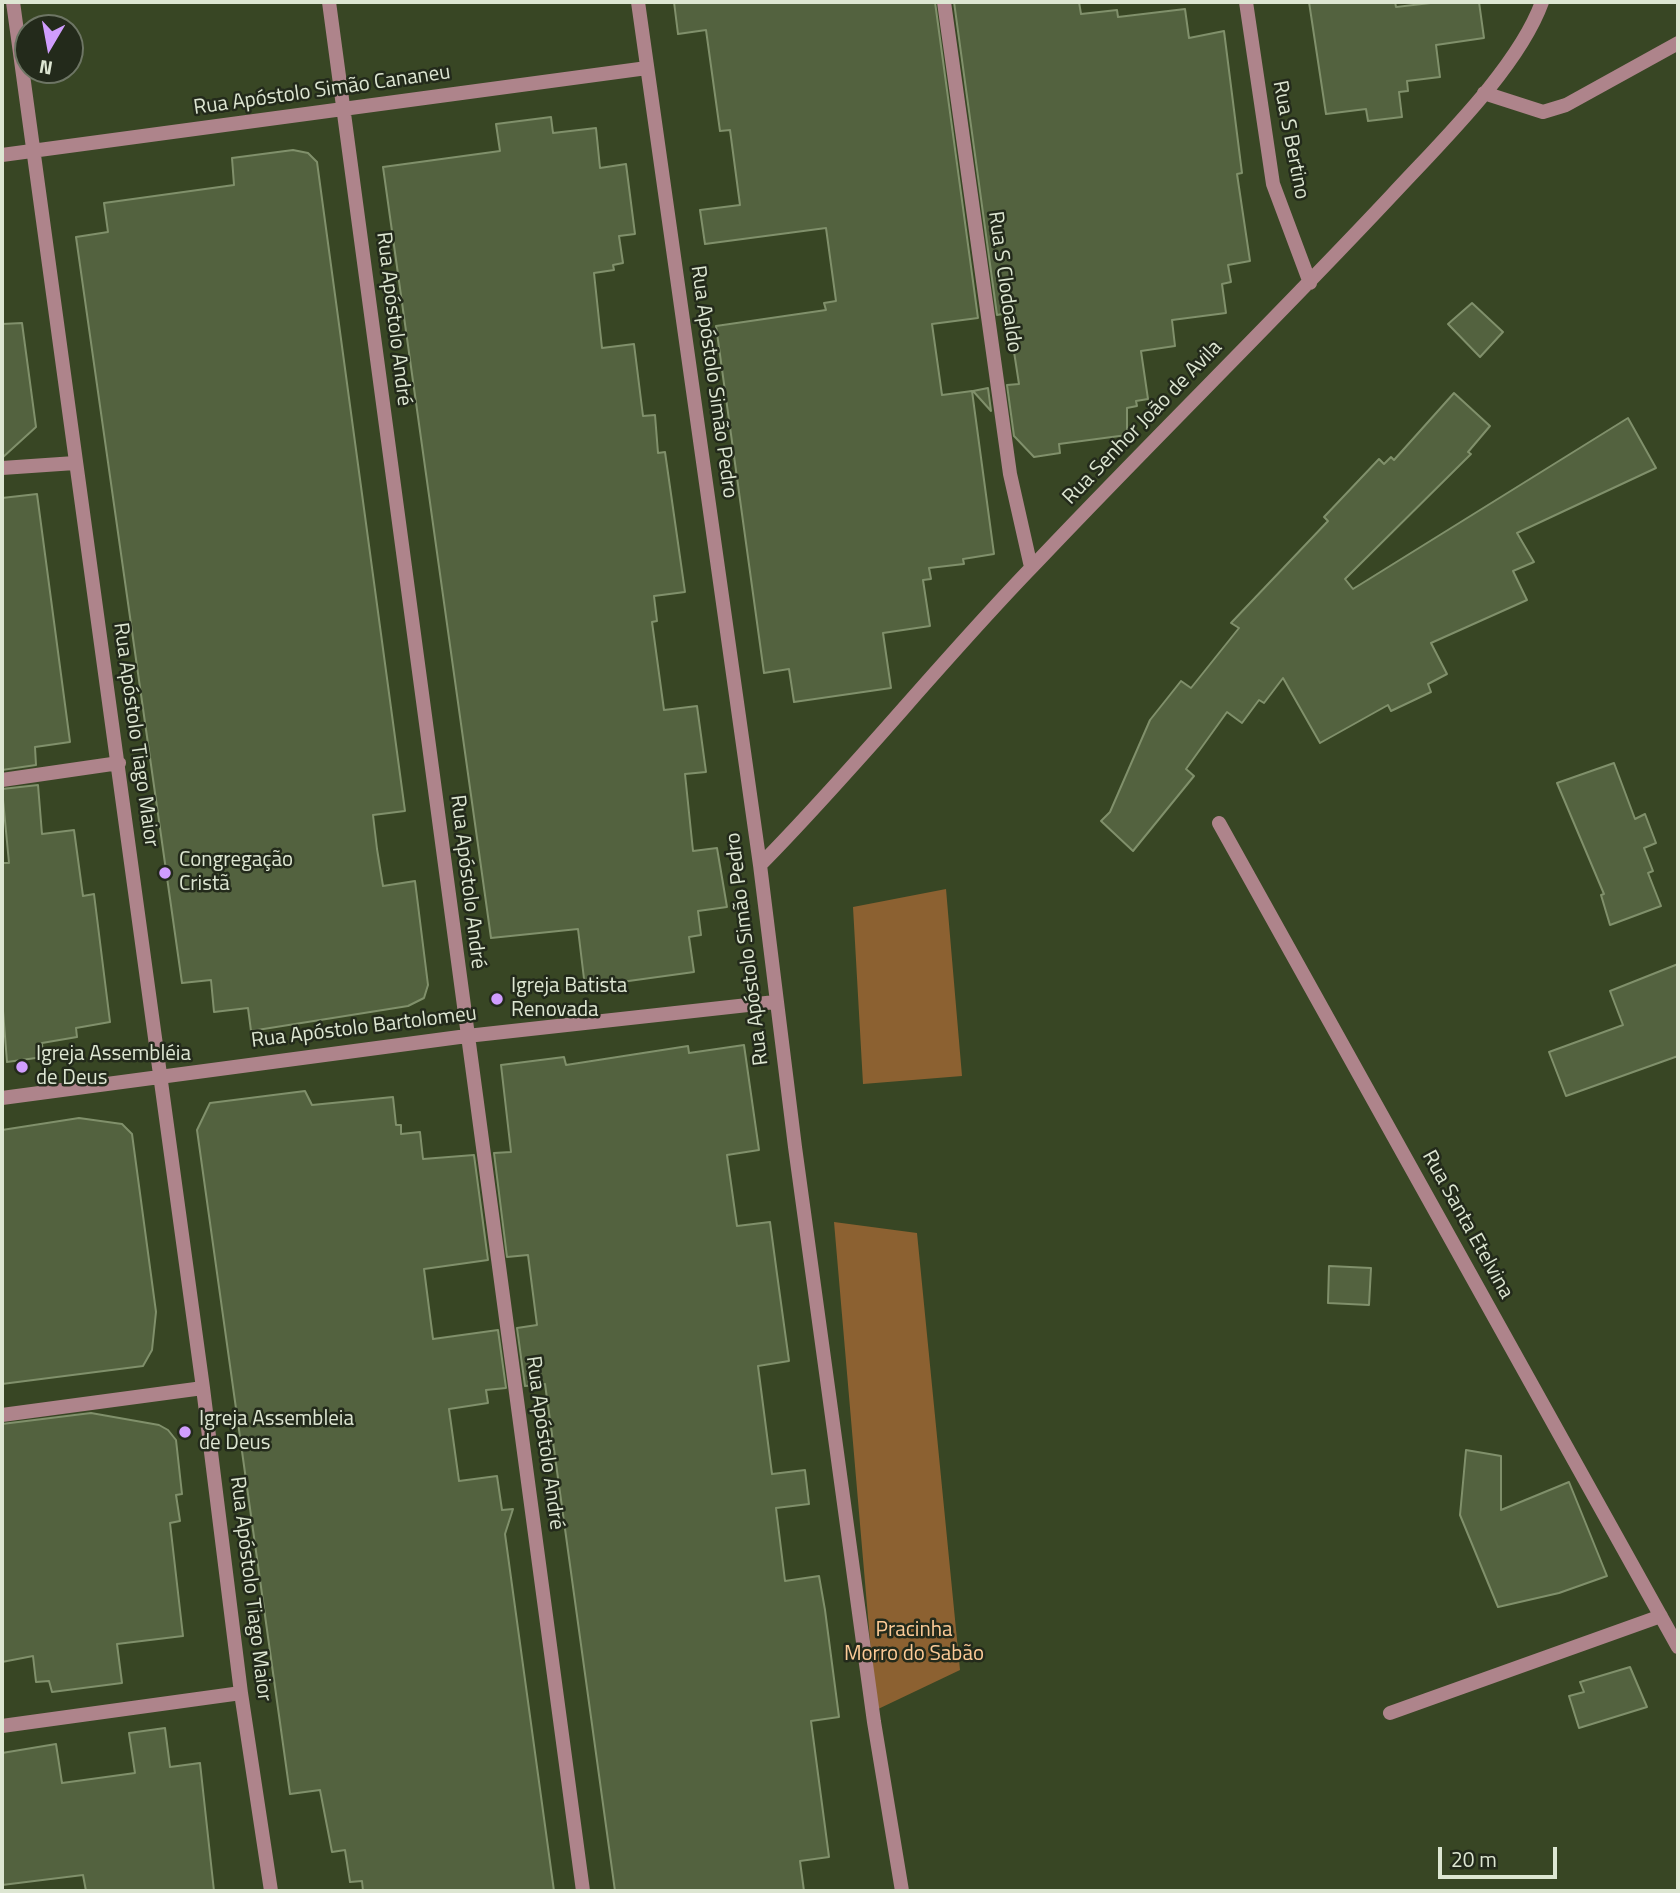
<!DOCTYPE html>
<meta charset="utf-8">
<style>
body{margin:0}
#map{position:relative;width:1680px;height:1893px;overflow:hidden;background:#384624;font-family:"Titillium Web",sans-serif}
canvas{display:block}
.frame{position:absolute;inset:0;border:4px solid #dde6d2;pointer-events:none}
.north{position:absolute;left:14px;top:14px;width:70px;height:70px;box-sizing:border-box;background:#232a1b;border:2px solid #6d7564;border-radius:50%;rotate:190deg;font-size:19px;font-weight:700;line-height:28px;text-align:center;color:#dde6d2}
.north::after{content:'';display:block;margin:auto;width:24px;height:32px;background:#d09dfe;clip-path:polygon(50% 0,100% 100%,50% 72%,0 100%)}
.scale{position:absolute;left:1438px;top:1847px;width:119px;height:32px;box-sizing:border-box;border:4px solid #dde6d2;border-top:0;padding-left:9px;font-size:21px;line-height:24px;white-space:nowrap;color:#dde6d2;-webkit-text-stroke:5px #232a1b;paint-order:stroke}
</style>
<div id="map">
<canvas width="1680" height="1893"></canvas>
<div class="frame"></div>
<div class="north">N</div>
<div class="scale">20 m</div>
</div>
<script>
const g = document.querySelector('canvas').getContext('2d');
g.lineJoin = 'round';
function paint(path, color) { g.fillStyle = color; g.fill(path, 'evenodd'); }
function strokePath(path, color, width, dash) { g.strokeStyle = color; g.lineWidth = width; g.lineCap = dash ? 'butt' : 'round'; g.setLineDash(dash || []); g.stroke(path); }
function drawText(font, color, halo, rows, align = 'center') {
  g.font = font + ' "Titillium Web",sans-serif'; g.lineWidth = 5; g.setLineDash([]); g.textBaseline = 'middle'; g.strokeStyle = halo; g.fillStyle = color; for (const [text, x, y, turn = 0] of rows) {
    g.save(); g.translate(x, y); g.rotate((+turn || 0) * Math.PI / 180); g.textAlign = isNaN(turn) ? turn : align; if (halo) g.strokeText(text, 0, 0); g.fillText(text, 0, 0); g.restore();
  }
}
const green = new Path2D(`
 M946 889 962 1076 863 1084 853 907Z
 M834 1222 917 1233 960 1670 876 1710Z`);
const building = new Path2D(`
 M674 2H935L978 318 932 324 942 395 972 391 994 554 963 559 964 564 929 568 931 579 923 580 930 626 883 633 891 688 794 702 789 669 764 673 716 326 826 310 824 303 836 301 826 228 705 244 700 210 740 205 730 130 720 131 706 30 678 34Z
 M954 2H1079L1081 14 1117 10 1118 17 1185 9 1189 38 1224 31 1242 173 1237 174 1250 261 1228 265 1231 282 1222 284 1226 313 1172 320 1175 346 1141 351 1148 399 1136 401 1137 406 1127 408V435L1059 444 1060 453 1034 457 1014 436 1007 385 1019 384 1008 313 997 315Z
 M1309 2H1395L1396 7 1439 2H1479L1484 38 1436 45 1440 77 1407 81 1408 91 1399 92 1402 117 1368 121 1366 109 1326 114Z
 M551 117 553 133 596 128 600 168 626 164 635 234 619 236 623 263 613 265 614 270 594 273 602 348 634 344 643 416 655 415 658 453 665 452 685 592 654 596 657 621 652 622 664 710 697 706 706 772 685 774 693 851 717 848 727 907 698 911 701 935 689 937 694 972 585 987 578 929 491 938 383 167 500 151 496 124Z
 M293 150 308 153 317 162 405 811 373 815 377 849 383 886 415 881 428 985 424 998 408 1006 251 1031 248 1008 214 1012 211 980 182 983 76 237 108 232 104 203 234 185 232 158Z
 M1472 303 1503 332 1480 357 1448 324Z
 M22 323 36 427 2 458V324Z
 M988 388 991 411 973 391Z
 M1454 393 1490 426 1468 452 1471 454 1345 579 1353 589 1628 418 1656 468 1517 533 1534 562 1513 571 1527 600 1431 643 1447 674 1428 684 1431 692 1391 711 1388 705 1320 743 1283 678 1264 703 1259 700 1242 723 1227 712 1186 769 1194 776 1133 851 1101 821 1110 812 1150 720 1181 681 1191 688 1239 628 1231 623 1328 521 1324 517 1379 459 1384 464 1391 457 1394 460Z
 M37 494 70 742 35 747 36 765 2 770V498Z
 M1614 763 1635 819 1645 814 1656 843 1644 848 1653 871 1648 873 1661 906 1610 925 1601 895 1604 894 1557 783Z
 M38 785 42 834 74 830 83 896 94 894 110 1022 76 1028 77 1037 42 1043 43 1057 7 1062 2 998V863H9L2 789Z
 M1678 964V1056L1566 1096 1549 1052 1623 1025 1610 991Z
 M744 1045 759 1150 727 1155 737 1226 770 1222 777 1274 789 1361 758 1366 772 1474 805 1470 809 1504 776 1508 785 1581 819 1576 825 1610 839 1717 811 1721 829 1857 800 1861 804 1891H615L545 1384 525 1386 517 1328 537 1325 528 1255 507 1257 494 1153 511 1152 501 1065 564 1057 566 1065 688 1046 689 1053Z
 M305 1091 312 1105 393 1097 396 1125H401V1134L420 1132 423 1159 474 1155 488 1260 424 1269 433 1339 498 1330 506 1388 486 1390 488 1403 449 1409 459 1481 497 1476 502 1510 513 1509 505 1534 554 1891H363L362 1881 350 1882 345 1850 332 1852 320 1790 290 1794 197 1130 210 1103Z
 M79 1118 122 1124 132 1134 156 1312 152 1350 143 1366 2 1384V1130Z
 M1329 1266 1371 1268 1369 1305 1328 1303Z
 M91 1413 159 1425 168 1430 176 1440 182 1494 176 1495 180 1521 170 1523 183 1636 117 1644 122 1683 52 1692 49 1681 36 1682 33 1656 2 1662V1424Z
 M1466 1450 1501 1456V1510L1569 1482 1607 1576 1559 1593 1498 1607 1460 1515Z
 M1630 1667 1647 1707 1579 1728 1569 1696 1584 1692 1580 1682Z
 M165 1728 170 1767 200 1763 214 1891H86L83 1875 2 1885V1753L56 1744 62 1783 135 1773 129 1733Z`);
const minor = new Path2D(`
 M13 2 203 1388 241 1693 271 1891
 M329 2 583 1891
 M638 2 760 865 795 1147 874 1722 902 1891
 M944 2 1010 474 1031 567
 M1246 2 1273 184 1310 283
 M1484 93 1543 112 1566 105 1678 43
 M2 155 647 68
 M2 468 75 463
 M2 780 119 763
 M1219 823 1678 1647
 M760 865C855 769 939 663 1033 566 1151 441 1274 321 1392 195 1440 143 1518 68 1542 2
 M2 1098 467 1036 775 1002
 M2 1415 203 1388
 M1390 1713 1661 1616
 M2 1726 241 1693`);
const markers = [
 [165,873,7,"#d09dfe"],
 [497,999,7,"#d09dfe"],
 [22,1067,7,"#d09dfe"],
 [185,1432,7,"#d09dfe"]
];
const streetNames = [
 ["Rua Apóstolo Simão Cananeu",322,91,-8],
 ["Rua S Bertino",1290,140,79],
 ["Rua S Clodoaldo",1004,282,82],
 ["Rua Apóstolo André",393,319,83],
 ["Rua Apóstolo Simão Pedro",713,382,82],
 ["Rua Senhor João de Avila",1143,423,-46],
 ["Rua Apóstolo Tiago Maior",135,735,82],
 ["Rua Apóstolo André",467,882,83],
 ["Rua Apóstolo Simão Pedro",748,949,-97],
 ["Rua Apóstolo Bartolomeu",364,1028,-7],
 ["Rua Santa Etelvina",1467,1225,61],
 ["Rua Apóstolo André",544,1443,82],
 ["Rua Apóstolo Tiago Maior",250,1589,83]
];
const poiNames = [
 ["Congregação",179,861],
 ["Cristã",179,885],
 ["Igreja Batista",511,987],
 ["Renovada",511,1011],
 ["Igreja Assembléia",36,1055],
 ["de Deus",36,1079],
 ["Igreja Assembleia",199,1420],
 ["de Deus",199,1444]
];
const parkNames = [
 ["Pracinha",914,1631],
 ["Morro do Sabão",914,1655]
];
paint(green, '#8c6131');
paint(building, '#53623f');
strokePath(building, '#80906b', 2);
strokePath(minor, '#ae848b', 14);
for (const [x, y, r, color] of markers) { const dot = new Path2D(); dot.arc(x, y, r, 0, 2 * Math.PI); g.fillStyle = color; g.fill(dot); strokePath(dot, '#232a1b', 2.5); }
drawText('21px', '#dde6d2', '#232a1b', streetNames);
drawText('21px', '#dde6d2', '#232a1b', poiNames, 'left');
drawText('21px', '#fdcb97', '#232a1b', parkNames);
</script>
